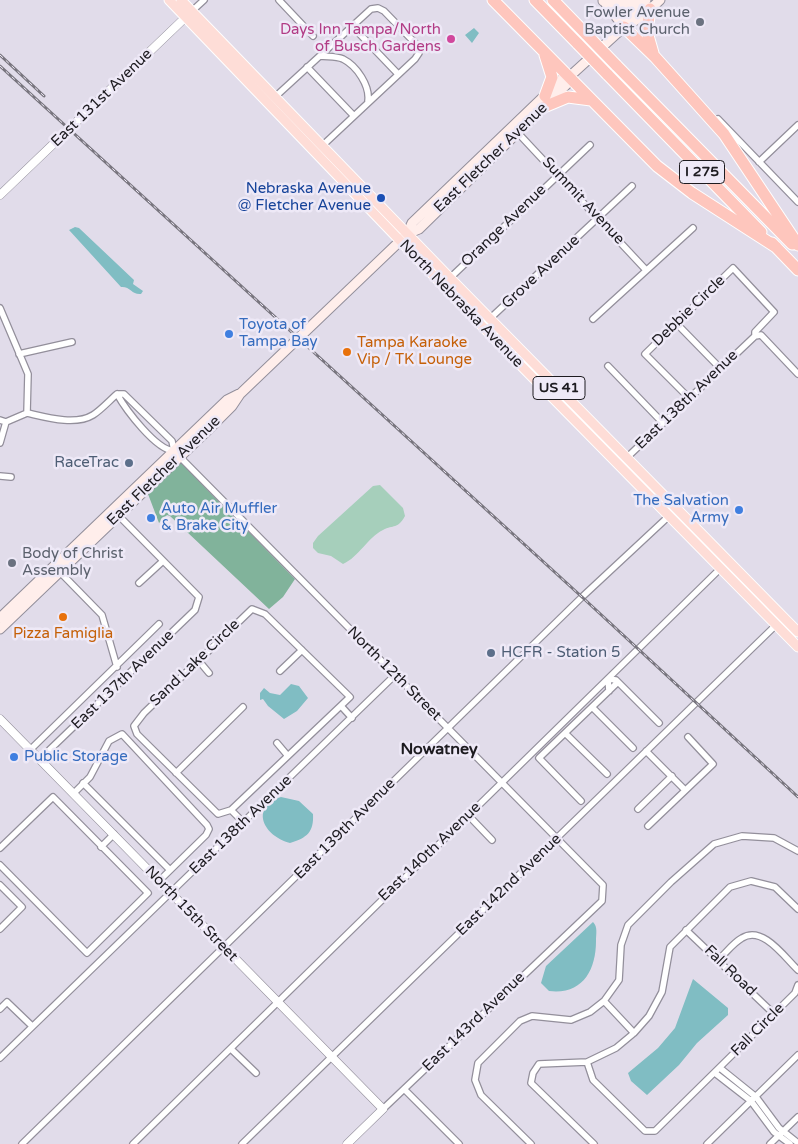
<!DOCTYPE html>
<style>
body{margin:0}
canvas{display:block;background:#e1dcea}
</style>
<canvas width="798" height="1144"></canvas>
<script>
const g = document.querySelector('canvas').getContext('2d');
g.lineJoin = 'round';
function paint(path, color) { g.fillStyle = color; g.fill(path, 'evenodd'); }
function strokePath(path, color, width, dash) { g.strokeStyle = color; g.lineWidth = width; g.lineCap = dash ? 'butt' : 'round'; g.setLineDash(dash || []); g.stroke(path); }
function drawText(font, color, halo, rows, align = 'center') {
  g.font = font + ' "Varela Round",sans-serif'; g.lineWidth = 5; g.setLineDash([]); g.textBaseline = 'middle'; g.strokeStyle = halo; g.fillStyle = color; for (const [text, x, y, turn = 0] of rows) {
    g.save(); g.translate(x, y); g.rotate((+turn || 0) * Math.PI / 180); g.textAlign = isNaN(turn) ? turn : align; if (halo) g.strokeText(text, 0, 0); g.fillText(text, 0, 0); g.restore();
  }
}
const green = new Path2D(`
 M380 485 403 508 405 516C397 530 394 524 383 530 367 538 359 557 343 564L331 556 318 553 313 548V543L318 536 373 486Z`);
const forest = new Path2D(`
 M180 462 295 579 283 597 269 609 170 516 167 515 159 523 148 494Z`);
const water = new Path2D(`
 M474 28 479 33 472 43 465 35Z
 M75 227 79 228 134 280 133 284 143 291 141 294C132 295 130 286 121 287L69 230Z
 M291 684 299 686 308 698 297 711 284 719 268 706 263 699 260 700V693L264 688 270 693 280 695Z
 M281 797 299 801 313 814C314 832 307 838 290 843 264 836 249 808 281 797Z
 M593 922C598 927 596 934 596 941 596 971 582 995 549 991L541 983 546 966Z
 M693 979 728 1008V1015L697 1043 679 1065 647 1095 631 1081 628 1073 658 1048 675 1028Z`);
const minor = new Path2D(`
 M279 0 313 36
 M192 11 204 0
 M353 27 398 74
 M320 56C327 57 336 56 343 59 357 66 370 86 368 101
 M307 67 354 116
 M275 97 371 9 378 8 384 11 418 46 419 53 415 59 322 146
 M718 119 798 202
 M518 133 646 270
 M759 162 798 125
 M450 278 590 145
 M0 308 28 374 27 413 6 422 0 420
 M593 319 693 228
 M677 324 720 368
 M482 326 632 186
 M755 336 761 335 798 374
 M19 354 72 342
 M608 366 662 422
 M117 394C126 410 156 450 174 451
 M688 397 645 354 733 268 774 312 755 332V336
 M27 413C45 417 75 426 93 415 101 410 109 401 117 394H124L172 441 174 451
 M0 443 6 422
 M179 456 603 885 602 901 383 1109
 M619 465 755 336
 M0 476 11 477
 M58 570 102 615 117 667
 M139 583 163 561
 M252 609 265 614 350 697 231 810 218 814 137 734 134 726 144 713Z
 M199 661 209 673
 M280 671 302 650
 M609 691 608 679 616 680 659 723
 M341 706 352 718
 M592 707 633 748
 M565 733 607 774
 M277 743 288 756
 M31 749 159 624
 M646 751 685 790
 M40 759 195 610 199 597 118 515
 M176 773 243 707
 M83 783 170 870
 M74 793 90 777 109 741 122 734 207 825 209 829 206 835 159 881
 M581 801 539 758 618 682
 M638 809 672 776
 M231 810 243 822
 M468 815 492 840
 M648 826 713 764 688 737
 M101 847 114 834
 M0 848 53 797 148 893 87 953 0 865
 M0 885 22 907 0 929
 M686 930 773 1013
 M719 959C726 953 733 943 742 938 763 925 785 958 798 970
 M604 1001 634 1033
 M0 1009 7 1002 32 1026
 M231 1049 256 1073
 M0 1058 395 675
 M587 1062 593 1080 645 1131H655L795 993 798 985
 M720 1068 756 1097 779 1128 798 1143
 M715 1073 751 1101 774 1132 790 1144
 M404 1089 459 1144
 M22 1144 582 597 669 516
 M133 1144 728 561
 M242 1144 776 625
 M531 1144 481 1095 475 1080 478 1063 520 1021 532 1016 571 1020 590 1012 604 1001 619 980 621 945 628 925 671 882 714 844 742 836 774 838 798 851
 M594 1144 531 1083 533 1073 539 1064 587 1062 616 1048 634 1033 649 1016 662 992 670 947 730 887 751 881 775 887 798 909
 M707 1144 798 1055
 M770 1144 798 1117`);
const tertiary = new Path2D(`
 M0 195 190 13
 M0 719 383 1109 347 1144`);
const secondary = new Path2D(`
 M603 0 624 27
 M603 1 625 4 645 0
 M624 27 628 19 646 0
 M407 234 412 223 563 78 569 77 624 27 643 16 660 0
 M0 618 227 400 239 394
 M0 629 209 429 232 406 240 394 400 241 407 234 419 229 568 83 569 77`);
const primary = new Path2D(`
 M169 0 482 326 798 647
 M181 0 450 278 798 632`);
const motorway = new Path2D(`
 M493 0 657 166 692 193 776 247
 M535 0 578 44
 M553 0 587 35
 M650 9 647 32 653 53
 M624 27 655 57 724 134 798 245
 M616 65 792 244
 M607 74 761 232
 M545 96 552 77 545 55
 M544 107 568 97 591 100
 M772 243 798 270`);
const rail = new Path2D(`
 M0 55 44 96
 M0 66 582 597 798 797`);
const motorwayBridge = new Path2D(`
 M587 35 616 65
 M578 44 607 74`);
const markers = [
 [700,22,5,"#6b7280"],
 [451,39,5,"#d1479c"],
 [381,198,5,"#1a4fb4"],
 [229,334,5,"#3f7fe0"],
 [347,352,5,"#e8710a"],
 [129,463,5,"#5c6f8a"],
 [739,510,5,"#3f7fe0"],
 [151,518,5,"#3f7fe0"],
 [12,563,5,"#6b7280"],
 [63,617,5,"#e8710a"],
 [491,653,5,"#5c6f8a"],
 [14,757,5,"#3f7fe0"]
];
const shields = [
 [702,172,45],
 [559,388,52]
];
const shieldNames = [
 ["I 275",702,172],
 ["US 41",559,388]
];
const worshipNames = [
 ["Fowler Avenue",690,13],
 ["Baptist Church",690,30],
 ["Body of Christ",22,554,"left"],
 ["Assembly",22,571,"left"]
];
const hotelNames = [
 ["Days Inn Tampa/North",441,30],
 ["of Busch Gardens",441,47]
];
const streetNames = [
 ["East 131st Avenue",102,98,-44],
 ["East Fletcher Avenue",491,158,-44],
 ["Summit Avenue",583,201,47],
 ["Orange Avenue",504,226,-44],
 ["Grove Avenue",541,272,-43],
 ["North Nebraska Avenue",461,304,46],
 ["Debbie Circle",689,311,-44],
 ["East 138th Avenue",687,400,-44],
 ["East Fletcher Avenue",164,471,-44],
 ["Sand Lake Circle",195,663,-44],
 ["North 12th Street",394,674,45],
 ["East 137th Avenue",123,680,-44],
 ["East 138th Avenue",241,825,-44],
 ["East 139th Avenue",345,829,-45],
 ["East 140th Avenue",430,852,-44],
 ["East 142nd Avenue",509,885,-44],
 ["North 15th Street",191,914,46],
 ["Fall Road",730,971,44],
 ["East 143rd Avenue",474,1022,-44],
 ["Fall Circle",758,1030,-45]
];
const transitNames = [
 ["Nebraska Avenue",371,189],
 ["@ Fletcher Avenue",371,206]
];
const shopNames = [
 ["Toyota of",239,325],
 ["Tampa Bay",239,342],
 ["The Salvation",729,501,"right"],
 ["Army",729,518,"right"],
 ["Auto Air Muffler",161,509],
 ["& Brake City",161,526],
 ["Public Storage",24,757]
];
const foodNames = [
 ["Tampa Karaoke",357,343],
 ["Vip / TK Lounge",357,360],
 ["Pizza Famiglia",63,634,"center"]
];
const serviceNames = [
 ["RaceTrac",119,463],
 ["HCFR - Station 5",501,653,"left"]
];
const neighbourhoodNames = [
 ["Nowatney",439,750]
];
paint(green, '#a6cfbb');
paint(forest, '#81b39b');
paint(water, '#80bdc3');
strokePath(minor, '#938f9b', 8);
strokePath(tertiary, '#938f9b', 9);
strokePath(secondary, '#938f9b', 11);
strokePath(primary, '#fff', 11);
strokePath(motorway, '#fff', 13);
strokePath(minor, '#fff', 5.5);
strokePath(tertiary, '#fff', 8);
strokePath(secondary, '#ffeeeb', 9);
strokePath(primary, '#feddd7', 9);
strokePath(motorway, '#fec6bd', 11);
strokePath(rail, '#78757e', 3);
strokePath(rail, '#eee9f7', 1, [4]);
strokePath(motorwayBridge, '#fff', 13, []);
strokePath(motorwayBridge, '#fec6bd', 11);
for (const [x, y, r, color] of markers) { const dot = new Path2D(); dot.arc(x, y, r, 0, 2 * Math.PI); g.fillStyle = color; g.fill(dot); strokePath(dot, '#eee9f7', 2); }
for (const [x, y, w] of shields) { const box = new Path2D(); box.roundRect(x - w / 2, y - 11.5, w, 23, 4); g.fillStyle = '#eee9f7'; g.fill(box); strokePath(box, '#1d1b20', 1); }
drawText('bold 14px', '#1d1b20', null, shieldNames);
drawText('15px', '#5b616d', '#eee9f7', worshipNames, 'right');
drawText('15px', '#b23c85', '#eee9f7', hotelNames, 'right');
drawText('15px', '#1d1b20', '#eee9f7', streetNames);
drawText('15px', '#164399', '#eee9f7', transitNames, 'right');
drawText('15px', '#366cbe', '#eee9f7', shopNames, 'left');
drawText('15px', '#c56008', '#eee9f7', foodNames, 'left');
drawText('15px', '#4e5e75', '#eee9f7', serviceNames, 'right');
drawText('bold 16px', '#1d1b20', '#eee9f7', neighbourhoodNames);
</script>
